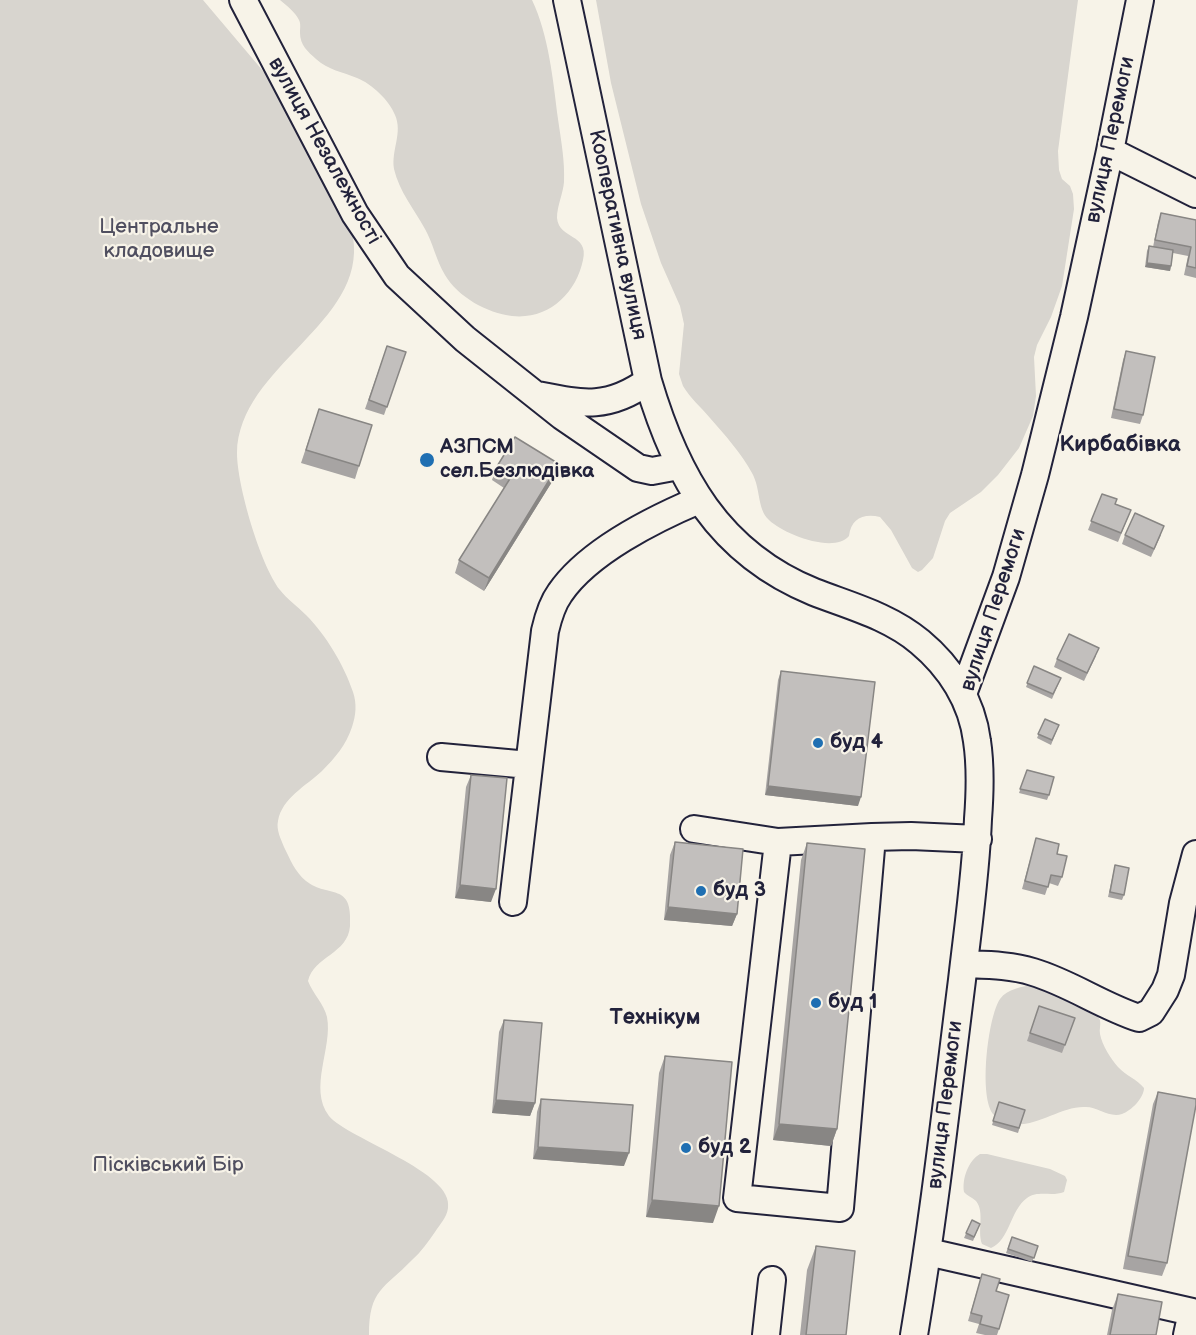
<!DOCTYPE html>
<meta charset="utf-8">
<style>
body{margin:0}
canvas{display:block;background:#f7f3e8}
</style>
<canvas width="1196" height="1335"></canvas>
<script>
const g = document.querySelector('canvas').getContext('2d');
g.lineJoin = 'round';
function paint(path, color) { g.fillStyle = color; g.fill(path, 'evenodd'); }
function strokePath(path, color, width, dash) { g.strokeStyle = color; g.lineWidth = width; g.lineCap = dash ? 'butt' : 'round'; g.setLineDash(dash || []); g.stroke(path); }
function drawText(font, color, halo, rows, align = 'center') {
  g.font = font + ' "Balsamiq Sans",sans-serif'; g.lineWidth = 4.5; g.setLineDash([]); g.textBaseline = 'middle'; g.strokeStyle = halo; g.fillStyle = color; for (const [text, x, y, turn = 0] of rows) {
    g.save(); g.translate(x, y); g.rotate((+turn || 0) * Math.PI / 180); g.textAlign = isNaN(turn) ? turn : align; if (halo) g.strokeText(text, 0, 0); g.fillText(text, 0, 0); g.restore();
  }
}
const green = new Path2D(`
 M0 0H203L274 84 353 237C367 324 239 365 237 453 237 485 260 564 280 590 287 599 297 606 306 615 326 635 344 665 353 692 357 704 356 715 352 727 346 745 335 758 322 771 306 786 282 798 278 821 276 830 281 839 284 847 290 859 295 872 306 881 329 899 353 881 350 926 348 954 314 956 308 981 313 994 324 1004 327 1017 333 1048 308 1088 329 1116 348 1139 455 1172 448 1208 447 1217 440 1224 435 1232 428 1242 421 1252 412 1260 384 1289 369 1289 369 1335H0Z
 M280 0H532C549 36 553 80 558 119 561 140 565 161 564 182 563 194 557 206 557 218 559 240 589 233 583 260 576 294 548 320 512 316 487 313 458 297 445 275 436 260 433 243 425 229 414 209 399 191 394 169 391 150 403 133 395 115 389 100 372 84 357 78 343 72 328 70 316 59 308 52 300 45 300 33 300 28 301 24 299 20 295 12 287 6 280 0Z
 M596 0H1078L1058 151 1059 170 1062 179 1070 186 1073 194 1074 209 1062 286 1051 317 1037 345 1034 357 1036 396 1033 416 1019 448 998 475 981 492 950 513 945 521 933 558 922 570 918 572 912 568 891 530 880 517C863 513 851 519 849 536 834 554 783 534 769 520 757 509 761 489 752 473 741 453 725 435 710 418 701 407 690 398 683 386L679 374 684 324 680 306 661 263 641 204 611 83Z
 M1034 985C1048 988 1094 1007 1100 1020 1101 1025 1099 1030 1100 1034 1102 1045 1111 1059 1118 1067 1126 1076 1137 1079 1144 1088 1144 1098 1131 1111 1122 1114 1109 1118 1098 1107 1086 1107 1056 1105 1022 1141 994 1115 978 1099 988 1016 1000 999 1007 989 1023 986 1034 985Z
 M980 1154H987L1050 1169 1065 1176 1067 1180 1064 1192C1052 1197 1038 1190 1027 1198 1010 1210 1010 1240 991 1248L982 1244C977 1231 985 1212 976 1201 972 1197 967 1196 964 1192 962 1179 968 1161 980 1154Z`);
const minor = new Path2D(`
 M243 0 355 214 397 276 465 339 562 416 638 468 652 471 679 466
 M567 0 648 381C676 476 718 553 814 592 850 606 889 616 920 642 950 667 972 701 977 741 981 767 980 793 978 819 976 873 968 927 962 980 947 1099 934 1217 914 1335
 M1110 151 1196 194
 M537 395C582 404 608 410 648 381
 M963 694 1006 577 1035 475 1074 317 1110 151 1140 0
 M441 757 529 765
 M694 829 778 842 872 837
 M778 842 737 1198 840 1208 872 837 911 836 978 839
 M513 902 545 631C548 618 552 604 560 593 588 552 654 519 699 500
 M964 964C987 965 1010 965 1033 972 1070 983 1102 1006 1139 1018L1151 1012 1165 990 1171 975 1183 903 1196 854
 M928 1252 1192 1312 1187 1335
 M766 1335 772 1280`);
const wall = new Path2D(`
 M1161 213 1196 220V278L1184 275 1188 256 1173 253 1170 271 1145 267 1147 251 1149 246 1153 247 1158 222Z
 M387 346 406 352 384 415 365 409Z
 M1126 351 1143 415 1140 424 1111 418 1123 360Z
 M319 409 359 466 355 479 301 463Z
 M559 464 555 477 484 591 455 573 459 560 504 488 492 480 496 468Z
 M1102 494 1115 504 1131 510 1118 542 1088 530Z
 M1125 535H1161L1151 557 1122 544Z
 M1096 656 1084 681 1054 667 1057 659Z
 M1034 666 1061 678 1052 699 1026 687Z
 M781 671 858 806 765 795 778 680Z
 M1045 719 1059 725 1051 745 1037 738Z
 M1027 770 1049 795 1047 800 1019 793Z
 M471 775 491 902 455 898 466 787Z
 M1036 838 1057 854 1062 877 1058 886 1049 883 1045 895 1022 889Z
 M675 842 737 914 732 926 664 920 670 855Z
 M807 843 837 1129 831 1146 773 1140 801 860Z
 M1115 865 1124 895 1122 900 1108 897Z
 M1039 1006 1075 1018 1062 1053 1027 1041Z
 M504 1020 535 1103 530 1116 492 1113 499 1032Z
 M665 1056 713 1223 646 1217 659 1073Z
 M1158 1092 1167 1263 1162 1276 1123 1269 1153 1104Z
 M541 1099 624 1166 533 1159 537 1112Z
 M999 1102 1025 1110 1018 1133 992 1125Z
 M972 1220 980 1224 973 1241 964 1238Z
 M1012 1237 1038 1246 1032 1262 1006 1253Z
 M816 1246 846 1335H800L807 1270Z
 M982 1274 996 1291 999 1329 997 1335H985L976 1333 979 1324 968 1321Z
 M1118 1294 1156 1335H1107L1112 1310Z`);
const shadedWall = new Path2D(`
 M1147 263 1171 266 1170 271 1145 267Z
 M559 464 555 477 484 591 489 578Z
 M768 786 861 797 858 806 765 795Z
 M460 885 496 889 491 902 455 898Z
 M668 907 737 914 732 926 664 920Z
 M496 1100 535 1103 530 1116 492 1113Z
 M779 1124 837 1129 831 1146 773 1140Z
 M538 1147 629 1153 624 1166 533 1159Z
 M652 1200 719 1206 713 1223 646 1217Z`);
const building = new Path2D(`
 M1161 213 1196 220V268L1187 266 1191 247 1155 240Z
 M1149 246 1173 250 1171 266 1147 263Z
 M387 346 406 352 387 407 369 400Z
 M1126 351 1155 357 1143 415 1114 409Z
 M319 409 372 425 359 466 306 450Z
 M515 437 559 464 489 578 459 560 511 477 496 468Z
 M1102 494 1117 499 1115 504 1131 510 1121 533 1091 521Z
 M1135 513 1164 526 1154 549 1125 535Z
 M1069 634 1099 648 1087 673 1057 659Z
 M1034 666 1061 678 1053 694 1027 683Z
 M781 671 875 682 861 797 768 786Z
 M1045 719 1059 725 1052 740 1038 734Z
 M1027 770 1054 777 1049 795 1020 789Z
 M471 775 507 778 496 889 460 885Z
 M1036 838 1059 844 1057 854 1067 856 1062 877 1051 875 1048 887 1025 881Z
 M675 842 743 849 737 914 668 907Z
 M807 843 865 849 837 1129 779 1124Z
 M1115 865 1129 868 1124 895 1110 892Z
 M1039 1006 1075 1018 1065 1045 1030 1033Z
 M504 1020 542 1023 535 1103 496 1100Z
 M665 1056 732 1062 719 1206 652 1200Z
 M1158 1092 1196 1099V1105L1167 1263 1128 1256Z
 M541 1099 633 1105 629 1153 538 1147Z
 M999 1102 1025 1110 1019 1128 993 1121Z
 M972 1220 980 1224 974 1237 966 1233Z
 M1012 1237 1038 1246 1034 1258 1008 1249Z
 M816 1246 855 1251 846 1335H806Z
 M982 1274 1000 1279 996 1291 1009 1295 999 1329 980 1324 982 1316 971 1313Z
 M1118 1294 1162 1302 1156 1335H1110Z`);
const markers = [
 [427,460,8,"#1f6fb2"],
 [818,743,6,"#1f6fb2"],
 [701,891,6,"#1f6fb2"],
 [816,1003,6,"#1f6fb2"],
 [686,1148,6,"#1f6fb2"]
];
const streetNames = [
 ["вулиця Перемоги",1111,140,-78],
 ["вулиця Незалежності",324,151,61],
 ["Кооперативна вулиця",617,235,78],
 ["вулиця Перемоги",994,610,-72],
 ["вулиця Перемоги",946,1105,-83]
];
const parkNames = [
 ["Центральне",159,228],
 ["кладовище",159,252],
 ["Пісківський Бір",168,1166]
];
const poiNames = [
 ["АЗПСМ",440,448],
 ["сел.Безлюдівка",440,472],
 ["буд 4",830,743],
 ["буд 3",713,891],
 ["буд 1",828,1003],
 ["буд 2",698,1148]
];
const neighbourhoodNames = [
 ["Кирбабівка",1120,445],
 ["Технікум",655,1018]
];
paint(green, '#d8d5cf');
strokePath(minor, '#22223b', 30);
strokePath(minor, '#f7f3e8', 26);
paint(wall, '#a7a4a3');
paint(shadedWall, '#888684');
paint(building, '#c2bfbd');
strokePath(building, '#888684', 1.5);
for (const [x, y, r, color] of markers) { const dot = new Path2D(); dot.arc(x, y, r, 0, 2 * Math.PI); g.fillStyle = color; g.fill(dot); strokePath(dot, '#f7f3e8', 2); }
drawText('21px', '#22223b', '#f7f3e8', streetNames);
drawText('21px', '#504f60', '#f7f3e8', parkNames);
drawText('bold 21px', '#22223b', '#f7f3e8', poiNames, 'left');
drawText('bold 22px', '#22223b', '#f7f3e8', neighbourhoodNames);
</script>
